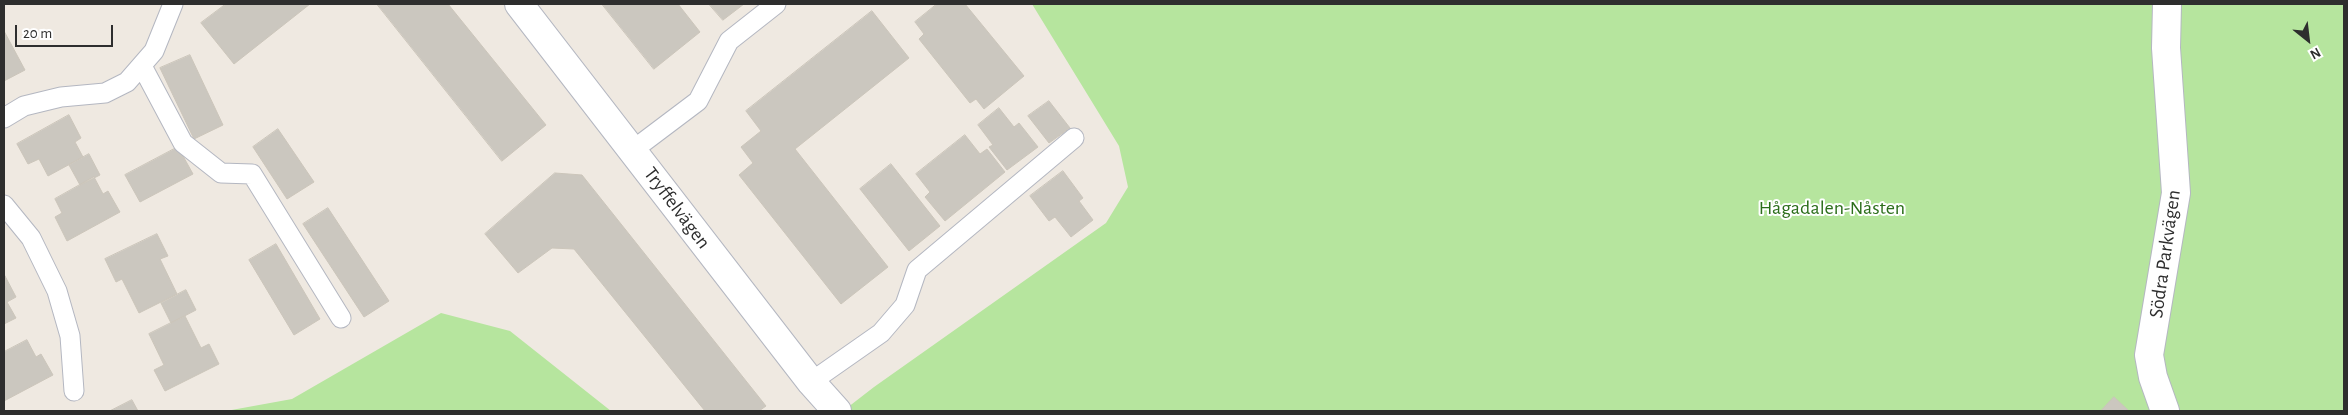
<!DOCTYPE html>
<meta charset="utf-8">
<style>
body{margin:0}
#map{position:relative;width:2348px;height:415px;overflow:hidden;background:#efe9e1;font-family:"Alegreya Sans",sans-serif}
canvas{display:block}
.frame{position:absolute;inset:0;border:5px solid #2e2e2e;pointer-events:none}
.north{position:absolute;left:2283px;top:15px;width:50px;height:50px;-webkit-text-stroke:4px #fff;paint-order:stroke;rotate:151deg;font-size:14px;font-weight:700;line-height:20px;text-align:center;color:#2e2e2e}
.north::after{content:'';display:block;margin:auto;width:18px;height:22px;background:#2e2e2e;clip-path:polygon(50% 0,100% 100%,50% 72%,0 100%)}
.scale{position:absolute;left:15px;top:25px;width:98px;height:22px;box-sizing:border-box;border:2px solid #2e2e2e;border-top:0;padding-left:6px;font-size:15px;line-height:18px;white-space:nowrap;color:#2e2e2e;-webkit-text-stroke:4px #fff;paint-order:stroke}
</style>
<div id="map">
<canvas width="2348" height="415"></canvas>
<div class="frame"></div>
<div class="north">N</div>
<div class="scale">20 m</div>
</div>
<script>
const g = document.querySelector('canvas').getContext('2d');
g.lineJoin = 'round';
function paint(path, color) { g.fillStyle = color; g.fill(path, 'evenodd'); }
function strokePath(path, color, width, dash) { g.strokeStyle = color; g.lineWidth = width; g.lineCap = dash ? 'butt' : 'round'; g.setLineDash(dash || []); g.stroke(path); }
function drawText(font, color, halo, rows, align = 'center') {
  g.font = font + ' "Alegreya Sans",sans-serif'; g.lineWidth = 4; g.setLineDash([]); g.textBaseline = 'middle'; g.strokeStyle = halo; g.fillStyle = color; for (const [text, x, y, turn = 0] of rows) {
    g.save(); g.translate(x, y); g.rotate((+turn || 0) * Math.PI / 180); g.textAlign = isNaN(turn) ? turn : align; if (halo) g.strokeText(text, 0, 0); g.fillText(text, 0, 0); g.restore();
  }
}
const green = new Path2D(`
 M1032 4H2344V411H843L874 387 1106 223 1128 187 1119 146Z
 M441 313 510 331 611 411H226L292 399Z`);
const building = new Path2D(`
 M226 4H310L234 64 201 23Z
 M377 4H448L546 125 502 161Z
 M602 4H678L700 32 654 69Z
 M709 4H744L723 20Z
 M937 4H965L1024 76 984 109 976 99 970 103 919 39 924 34 915 22Z
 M872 11 909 58 795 149 888 267 841 304 739 175 753 163 741 147 761 131 746 111Z
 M4 31 25 70 4 81Z
 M190 55 223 125 194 139 160 68Z
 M1049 101 1070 128 1049 143 1028 116Z
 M999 108 1014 127 1019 123 1038 147 1007 170 989 147 993 145 978 125Z
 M69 115 81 138 75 142 83 157 48 176 39 159 28 164 17 144Z
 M278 129 314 182 287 199 253 147Z
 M965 135 980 154 987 149 1005 172 945 221 925 197 930 192 916 174Z
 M178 147 193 174 140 202 125 175Z
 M89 154 100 175 80 185 69 165Z
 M891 164 940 226 909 251 860 189Z
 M1063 171 1083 198 1079 201 1093 220 1071 237 1055 217 1049 221 1030 196Z
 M555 173 582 175 766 406 759 411H705L574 249 552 248 518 273 485 234Z
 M94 177 103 194 108 191 120 212 67 241 55 217 62 213 55 199Z
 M328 208 389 301 364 317 303 224Z
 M157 234 168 256 160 259 177 294 139 313 122 279 116 282 105 259Z
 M276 244 320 319 294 335 249 260Z
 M5 276 16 297 7 302 16 318 4 324Z
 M186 290 196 310 171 323 161 303Z
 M185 316 201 348 209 344 219 364 165 391 154 370 164 365 149 334Z
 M27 340 36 357 41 354 53 375 4 401V352Z
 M2114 397 2129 411H2101Z
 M132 400 138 411H110Z`);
const service = new Path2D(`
 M142 66 183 143 221 173 252 174 341 318
 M4 118 24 106 61 97 105 93 127 82 154 51 173 4
 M633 150 698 101 729 41 776 4
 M4 205 31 238 57 291 70 336 74 391
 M811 382 881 333 905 305 917 270 1074 138`);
const minor = new Path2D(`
 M519 4 811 382 837 411
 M2165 411 2153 377 2149 355 2176 193 2166 48 2167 4`);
const streetNames = [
 ["Tryffelvägen",677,208,53],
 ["Södra Parkvägen",2165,254,-82]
];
const parkNames = [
 ["Hågadalen-Nåsten",1832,208]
];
paint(green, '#b6e59e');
paint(building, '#cbc7bf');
strokePath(building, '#cbc5ba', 1);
strokePath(service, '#b4b7c1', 21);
strokePath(minor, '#b4b7c1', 30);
strokePath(service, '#fff', 19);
strokePath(minor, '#fff', 28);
drawText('20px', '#2e2e2e', '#fff', streetNames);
drawText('20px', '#2c6e1b', '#fff', parkNames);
</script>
